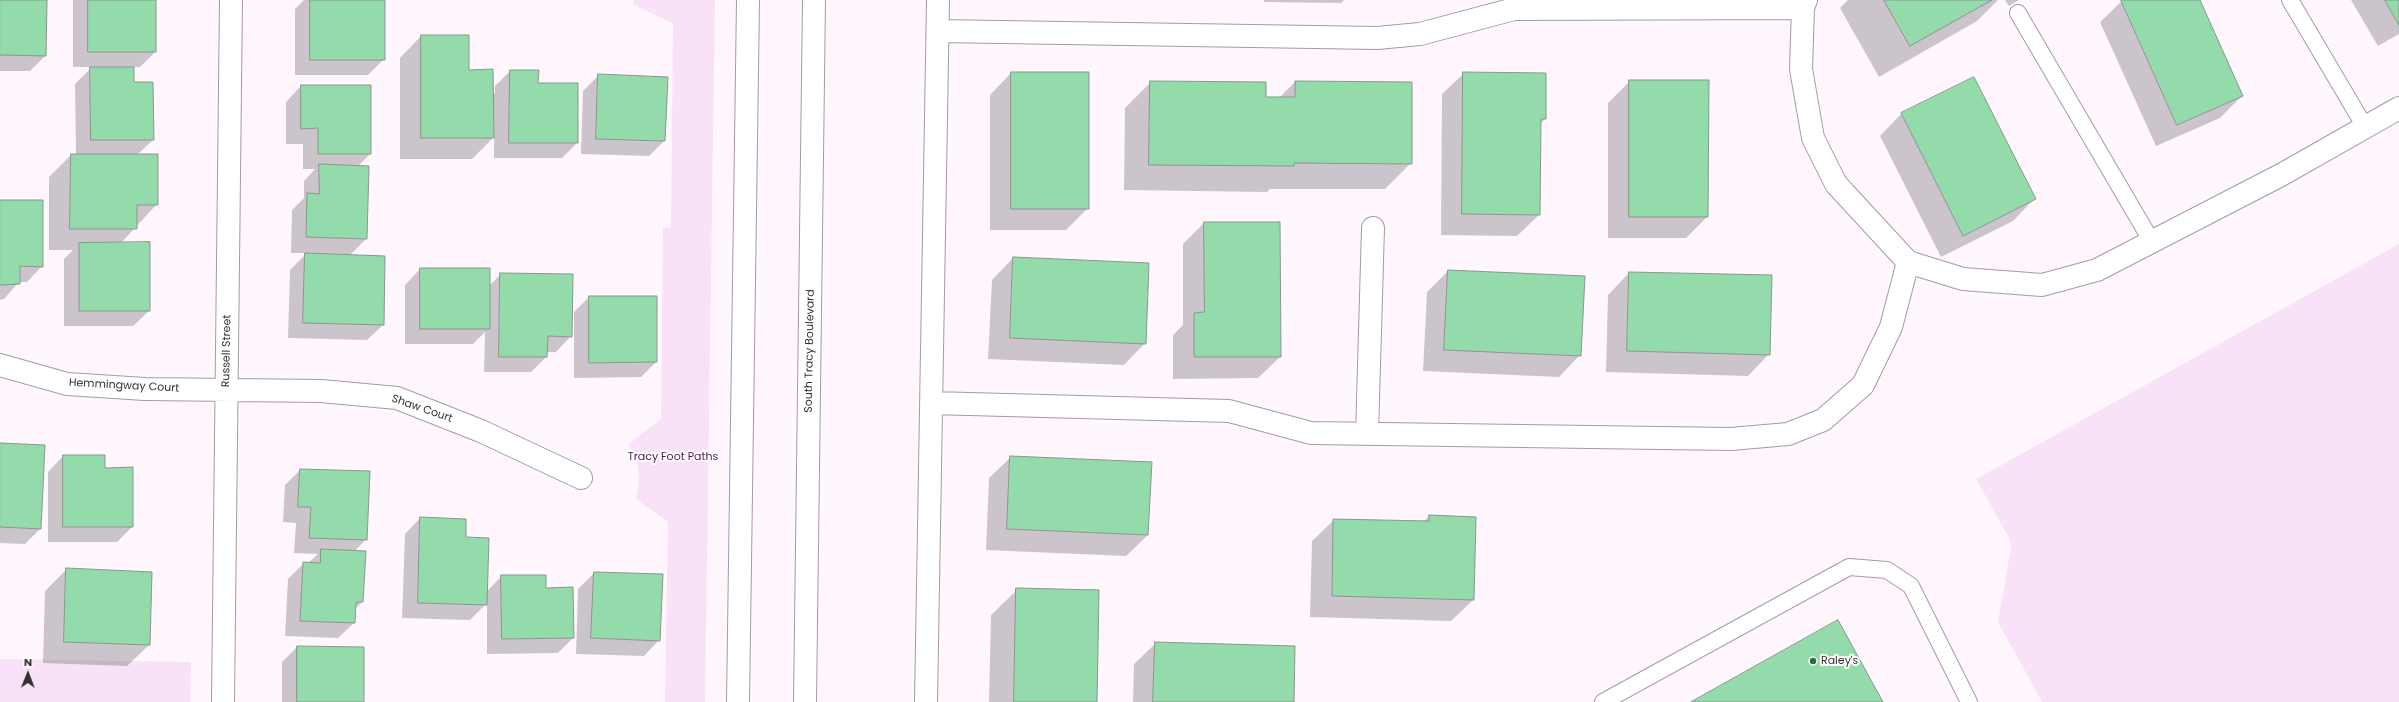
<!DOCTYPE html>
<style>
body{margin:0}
#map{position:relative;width:2399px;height:702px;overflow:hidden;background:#fff6fe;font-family:Poppins,sans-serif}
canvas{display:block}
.north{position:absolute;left:8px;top:654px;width:40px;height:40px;-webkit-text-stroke:3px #fff;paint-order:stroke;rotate:1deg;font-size:11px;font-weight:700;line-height:16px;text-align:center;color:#333033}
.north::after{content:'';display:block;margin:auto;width:14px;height:18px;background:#333033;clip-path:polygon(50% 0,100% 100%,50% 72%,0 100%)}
</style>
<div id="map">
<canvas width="2399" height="702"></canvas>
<div class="north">N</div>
</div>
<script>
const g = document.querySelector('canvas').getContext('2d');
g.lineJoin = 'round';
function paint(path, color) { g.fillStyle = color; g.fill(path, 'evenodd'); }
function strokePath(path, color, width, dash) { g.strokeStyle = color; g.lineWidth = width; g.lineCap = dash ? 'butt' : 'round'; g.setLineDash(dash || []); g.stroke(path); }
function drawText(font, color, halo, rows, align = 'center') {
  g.font = font + ' Poppins,sans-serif'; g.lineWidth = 4; g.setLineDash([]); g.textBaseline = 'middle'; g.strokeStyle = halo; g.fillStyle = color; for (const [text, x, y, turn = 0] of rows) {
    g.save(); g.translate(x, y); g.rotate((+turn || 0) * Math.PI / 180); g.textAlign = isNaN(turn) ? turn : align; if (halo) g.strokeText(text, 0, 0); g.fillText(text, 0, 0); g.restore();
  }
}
const green = new Path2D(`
 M634 0H715L705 702H665L668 522 636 499C641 478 640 462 628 445L661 419 663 228H671L673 23 633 5Z
 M2399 244V702H2042L1998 622 2011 547 2009 538 1976 479Z
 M0 659 191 662 190 702H0Z`);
const shadow = new Path2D(`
 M0 0H46L45 56 30 71H0Z
 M73 0H155V52L140 67H133V83L153 140 137 155 157 204 121 243H149V311L133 326H64V259L73 250H49V177L71 155H76L75 84 92 67H73Z
 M304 0H384V59L368 75H295V9Z
 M1264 0H1344L1341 3 1264 2Z
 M1848 0H1998L1977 21 1879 77 1840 8Z
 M2005 0H2019L2009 6Z
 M2123 0H2199L2242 96 2220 118 2156 146 2100 22Z
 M2351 0H2399V34L2378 46Z
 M421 36 468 71 493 93H495V86L510 71 537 84 577 143 562 158H494V137L472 159H400V58Z
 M1011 73 1088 208 1066 230H990V95Z
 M1464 73 1545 119 1540 124 1539 215 1517 236 1441 235 1442 94Z
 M599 75 664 141 649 156 581 154 583 91Z
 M1974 78 2034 199 2013 221 1941 257 1880 136 1901 114Z
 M1630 81 1707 217 1686 238H1608V103Z
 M1151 82 1265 98H1279L1295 82 1411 83V163L1385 189H1270L1267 192 1124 190 1125 108Z
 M301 86 370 154 358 166 366 239 349 256 383 325 367 340 288 338 290 270 307 253H291L292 210 304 198V181L315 169H303V144H286V102Z
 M0 201 42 266 27 282H19L4 299 0 300Z
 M1204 223 1280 357 1258 378 1173 379V335L1183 325V244Z
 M1013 258 1145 343 1124 365 988 359 992 280Z
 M420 269 489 286 501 274 571 336 556 352H547L546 357 531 372H484L485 332 473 344H405V285Z
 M1448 271 1580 355 1559 377 1423 371 1427 292Z
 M1629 273 1769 354 1748 376 1606 372 1608 295Z
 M589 297 656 362 641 377 574 378V312Z
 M0 444 40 529 25 544 0 543Z
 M63 456 104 469 132 527 117 542H48V472Z
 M1011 457 1148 535 1126 556 986 550 989 478Z
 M300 470 366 539 354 552H365L362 602 354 610V623L338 638 285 636 288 579 304 563H308L318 554 294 553 296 523 283 522 285 485Z
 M1429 516 1473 600 1451 621 1310 617 1312 541 1334 520 1423 522Z
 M420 518 465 538 486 592 502 576 545 589 573 638 558 653 487 654V603L470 620 402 618 405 534Z
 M67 569 149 645 127 666 43 663 45 591Z
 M594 573 659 640 644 656 576 654 578 589Z
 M1017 590 1096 702H989L991 615Z
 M1156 643 1293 702H1133L1134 664Z
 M297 647 363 702H282V662Z`);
const building = new Path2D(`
 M0 0H47L46 56 0 55Z
 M88 0H156V52H88Z
 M310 0H385V60H310Z
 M1884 0H1992L1910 46Z
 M2121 0H2200L2243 96 2177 125Z
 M2385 0H2399V25Z
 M421 35H469V70L493 69 494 138H421Z
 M90 67H134V82H153L154 140H91Z
 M510 70H539L538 83H578V143H509Z
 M1011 72H1089V209H1011Z
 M1463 72 1546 73V119H1541L1540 215 1462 214Z
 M598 74 668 77 665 141 596 139Z
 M1974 77 2036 199 1963 236 1901 113Z
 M1629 80H1709L1708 217H1629Z
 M1150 81 1266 82V97H1295V81L1412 82V164L1294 163V166L1149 165Z
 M301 85H371V154H318V128L301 129Z
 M71 154H158V205H137V229H70Z
 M319 164 369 166 367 239 306 237 307 193 319 194Z
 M0 200H43V267L20 266V284L0 285Z
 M1204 222H1280L1281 357H1194V313L1204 312Z
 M150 242V311H79V243Z
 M305 253 385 256 384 325 303 323Z
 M1013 257 1149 263 1146 344 1010 338Z
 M420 268H490V329H420Z
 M1448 270 1585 276 1581 356 1444 350Z
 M1629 272 1772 275 1770 355 1627 351Z
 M500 273 573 274 572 337 548 336 547 357H499Z
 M589 296H657V362L589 363Z
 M0 443 45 445 41 529 0 527Z
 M63 455H105V468L133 467V527H63Z
 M1010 456 1152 462 1148 535 1007 529Z
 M300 469 370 471 367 540 309 538 311 507H298Z
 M1429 515 1476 517 1474 600 1332 596 1333 519 1429 521Z
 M420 517 466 519V537L489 538 487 605 418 603Z
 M321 549 366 551 363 602H356L355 623 300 621 303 562 320 563Z
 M66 568 152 572 150 645 64 642Z
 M594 572 663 574 660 641 591 638Z
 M501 575H546V588L573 587 574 638 502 639Z
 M1016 588 1099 590 1097 702H1014Z
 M1838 620 1883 702H1691Z
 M1155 642 1295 646 1294 702H1153Z
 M297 646 364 647V702H297Z`);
const service = new Path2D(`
 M2290 0 2365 127
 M2018 13 2152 242
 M1603 702 1849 567 1887 570 1911 586 1969 702`);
const minor = new Path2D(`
 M1806 0 1803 8 1801 69 1813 138 1836 184 1908 262 1963 279 2042 285 2097 270 2281 175 2399 108
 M938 31 1377 38 1420 34 1514 9 1803 8
 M0 365 67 384 145 389 321 391 397 398 481 431 581 478
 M932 403 1229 411 1311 433 1731 439 1788 434 1823 420 1863 385 1891 327 1908 262
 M1367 434 1373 228
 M223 702 231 0
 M926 702 938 0`);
const primary = new Path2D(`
 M738 702 748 0
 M805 702 814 0`);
const markers = [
 [1813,661,4,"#1f7243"]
];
const streetNames = [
 ["Russell Street",227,351,-89],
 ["South Tracy Boulevard",810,351,-89],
 ["Hemmingway Court",124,386,3],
 ["Shaw Court",422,409,19]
];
const parkNames = [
 ["Tracy Foot Paths",673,457]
];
const poiNames = [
 ["Raley's",1821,661]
];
paint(green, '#f9e2f7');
paint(shadow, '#0003');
paint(building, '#94dbab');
strokePath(building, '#8c958e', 1);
strokePath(service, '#a39ca3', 18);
strokePath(minor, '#a39ca3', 24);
strokePath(primary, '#a39ca3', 24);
strokePath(service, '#fff', 16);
strokePath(minor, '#fff', 22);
strokePath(primary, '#fff', 22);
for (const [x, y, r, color] of markers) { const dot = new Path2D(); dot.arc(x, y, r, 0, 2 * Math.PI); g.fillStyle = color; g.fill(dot); strokePath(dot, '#fff', 1.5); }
drawText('11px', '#333033', '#fff', streetNames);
drawText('11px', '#541154', '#fff', parkNames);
drawText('11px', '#333033', '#fff', poiNames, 'left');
</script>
